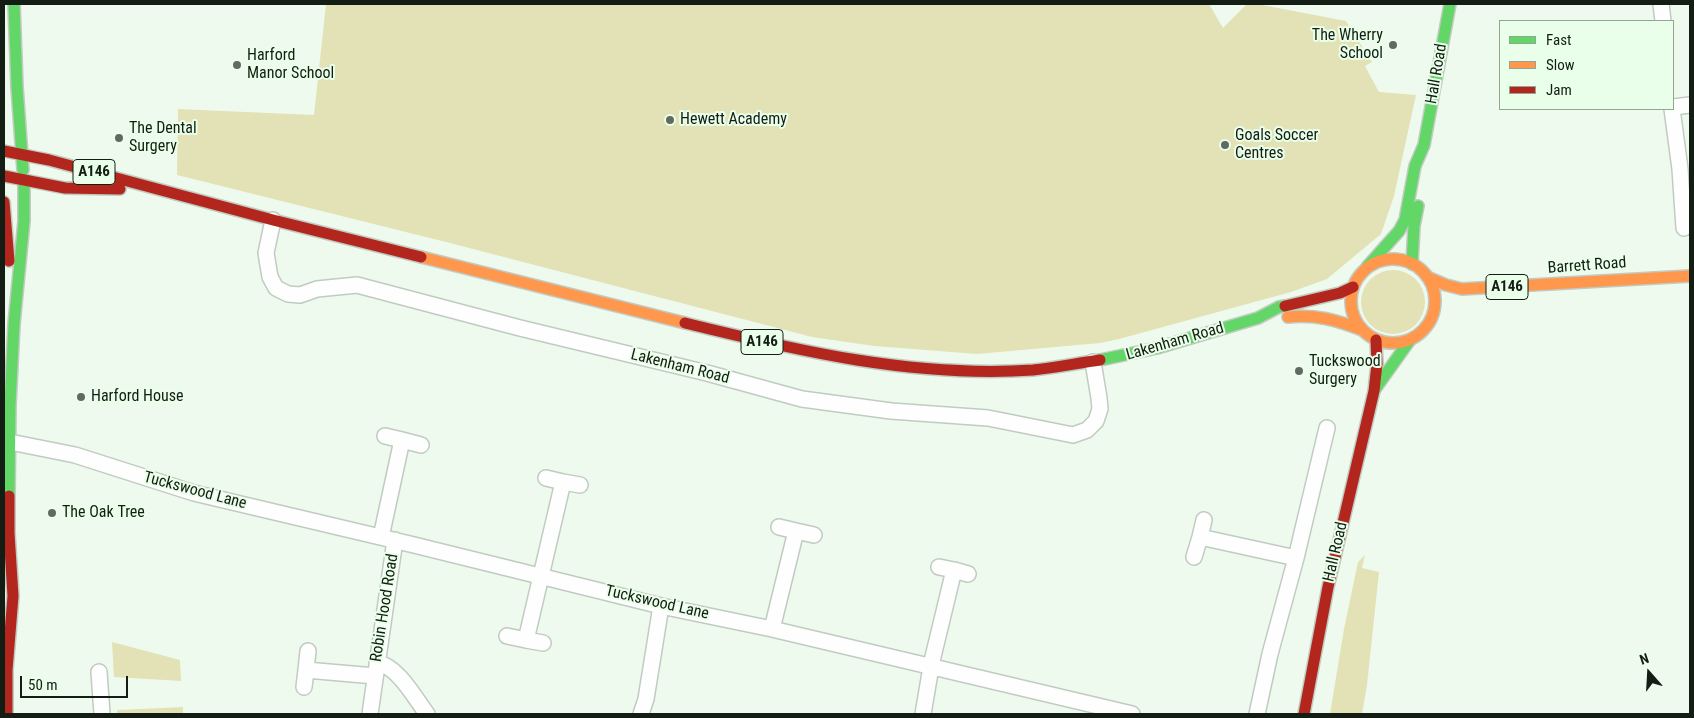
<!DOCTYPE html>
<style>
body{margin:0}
#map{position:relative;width:1694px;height:718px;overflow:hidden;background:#effaef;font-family:"Roboto Condensed",sans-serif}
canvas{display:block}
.frame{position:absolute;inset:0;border:5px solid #141d14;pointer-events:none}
.legend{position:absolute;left:1499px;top:20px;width:175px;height:90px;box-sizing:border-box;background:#eaffea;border:1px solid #94a594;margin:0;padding:6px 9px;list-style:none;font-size:15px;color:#141d14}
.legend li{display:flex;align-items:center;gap:10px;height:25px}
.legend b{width:25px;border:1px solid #94a594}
.north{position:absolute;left:1624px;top:648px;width:50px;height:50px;-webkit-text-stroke:4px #eaffea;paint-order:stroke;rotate:341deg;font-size:14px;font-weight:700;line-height:20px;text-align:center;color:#141d14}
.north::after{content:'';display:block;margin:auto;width:18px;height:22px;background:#141d14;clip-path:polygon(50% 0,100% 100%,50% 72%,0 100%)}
.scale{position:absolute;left:20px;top:676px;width:108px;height:22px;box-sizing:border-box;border:2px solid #141d14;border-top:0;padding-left:6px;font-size:15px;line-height:18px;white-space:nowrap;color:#141d14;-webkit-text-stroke:4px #eaffea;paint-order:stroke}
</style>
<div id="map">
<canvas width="1694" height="718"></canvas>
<div class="frame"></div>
<ul class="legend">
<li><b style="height:6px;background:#63d668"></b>Fast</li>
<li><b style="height:6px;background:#ff974d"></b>Slow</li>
<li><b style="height:6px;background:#b3261e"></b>Jam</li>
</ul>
<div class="north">N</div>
<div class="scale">50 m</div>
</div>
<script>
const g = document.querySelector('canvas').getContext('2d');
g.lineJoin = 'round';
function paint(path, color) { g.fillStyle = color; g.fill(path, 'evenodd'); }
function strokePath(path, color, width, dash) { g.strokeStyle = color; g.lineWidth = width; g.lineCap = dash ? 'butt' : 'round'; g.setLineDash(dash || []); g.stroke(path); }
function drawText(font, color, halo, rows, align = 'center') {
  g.font = font + ' "Roboto Condensed",sans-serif'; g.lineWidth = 4; g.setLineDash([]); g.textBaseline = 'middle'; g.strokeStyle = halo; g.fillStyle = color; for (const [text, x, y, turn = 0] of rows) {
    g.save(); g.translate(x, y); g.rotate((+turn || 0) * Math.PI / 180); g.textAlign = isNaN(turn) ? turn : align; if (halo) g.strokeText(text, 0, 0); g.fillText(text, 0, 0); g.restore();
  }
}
const green = new Path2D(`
 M326 4H1209L1223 28 1247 4H1257L1346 21 1372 62 1365 66 1379 92 1416 95 1394 196 1381 234 1327 279 1291 292 1119 339 1100 343 977 354 874 346 812 337 446 242 177 175 178 109 314 115Z
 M1361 302a32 32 0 1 1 64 0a32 32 0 1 1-64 0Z
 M1365 555 1362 568 1379 572 1367 685 1362 714H1330L1344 629 1358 562Z
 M112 642 180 660 181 681 114 677Z
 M183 707V714H117V710Z`);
const street = new Path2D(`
 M1661 4 1663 21
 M1673 107 1690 105
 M1672 109 1680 169 1684 228
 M273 220 266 253 270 277 276 288 288 294 300 295 317 289 357 285 520 328 707 373 802 399 891 411 988 418 1073 435 1087 430 1096 421 1100 409 1099 398 1093 362
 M385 436 402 440
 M10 442 75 455 194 493 414 545 661 606 772 629 1132 714
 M546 478 563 482
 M1204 520 1200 537 1296 558
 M779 527 796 531
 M381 537 402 440 421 445
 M1194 557 1200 537
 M939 567 954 570
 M772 629 796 531 814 535
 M507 636 526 640
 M543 643 526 640 563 482 580 485
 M308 651 306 670 375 676
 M377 663C397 665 415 698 427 714
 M99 672 102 714
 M304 687 306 670
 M370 714 395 540
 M641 714 646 699 661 606
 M923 714 932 661 954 570 968 574
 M1257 714 1270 654 1296 558 1327 428`);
const fast = new Path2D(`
 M14 4 17 87 23 170
 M1412 264 1414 226 1418 206
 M1367 267 1399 231 1405 220 1415 166 1424 145 1450 4
 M1100 360 1157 348 1258 318 1279 307 1285 306
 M1375 389 1410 340
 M9 496 10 405 14 324 24 221V179`);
const slow = new Path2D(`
 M421 257 685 323
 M1351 301a42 42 0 1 1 84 0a42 42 0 1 1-84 0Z
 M1427 277 1446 285 1462 289 1690 276
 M1288 317C1315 314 1337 320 1362 330`);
const jam = new Path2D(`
 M4 151 49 160 273 220 421 257
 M4 176 65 188 120 189
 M4 202 9 261
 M1285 306 1340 293 1353 287
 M685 323C798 351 915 378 1033 370 1055 368 1078 363 1100 360
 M7 714V670L13 596 9 533V496
 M1304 714 1328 587 1374 391 1377 364 1376 340`);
const markers = [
 [1393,45,5,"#616a61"],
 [237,65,5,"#616a61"],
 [670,120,5,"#616a61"],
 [119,138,5,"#616a61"],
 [1225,145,5,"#616a61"],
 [1299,371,5,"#616a61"],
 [81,397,5,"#616a61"],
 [52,513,5,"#616a61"]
];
const shields = [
 [94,172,42],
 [1507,287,42],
 [762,342,42]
];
const shieldNames = [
 ["A146",94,172],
 ["A146",1507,287],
 ["A146",762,342]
];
const poiNames = [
 ["The Wherry",1383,36,"right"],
 ["School",1383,54,"right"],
 ["Harford",247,56],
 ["Manor School",247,74],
 ["Hewett Academy",680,120],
 ["The Dental",129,129],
 ["Surgery",129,147],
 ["Goals Soccer",1235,136],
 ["Centres",1235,154],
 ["Tuckswood",1309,362],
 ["Surgery",1309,380],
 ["Harford House",91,397],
 ["The Oak Tree",62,513]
];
const streetNames = [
 ["Hall Road",1437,74,-80],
 ["Barrett Road",1587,266,-4],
 ["Lakenham Road",1175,342,-16],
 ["Lakenham Road",680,367,14],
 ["Tuckswood Lane",195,491,15],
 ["Hall Road",1336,552,-77],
 ["Tuckswood Lane",657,603,13],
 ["Robin Hood Road",385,608,-81]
];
paint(green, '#e3e2b6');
strokePath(street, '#c1cbc1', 18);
strokePath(fast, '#c1cbc1', 14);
strokePath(slow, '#c1cbc1', 14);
strokePath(jam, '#c1cbc1', 14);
strokePath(street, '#fdfefd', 15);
strokePath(fast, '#63d668', 11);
strokePath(slow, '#ff974d', 11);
strokePath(jam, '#b3261e', 11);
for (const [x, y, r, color] of markers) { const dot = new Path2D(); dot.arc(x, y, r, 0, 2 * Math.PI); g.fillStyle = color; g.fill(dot); strokePath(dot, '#eaffea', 2); }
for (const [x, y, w] of shields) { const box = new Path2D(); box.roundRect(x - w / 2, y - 12.5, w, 25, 4); g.fillStyle = '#eaffea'; g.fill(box); strokePath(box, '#141d14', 1); }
drawText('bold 15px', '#141d14', null, shieldNames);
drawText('16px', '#141d14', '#eaffea', poiNames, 'left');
drawText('16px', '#141d14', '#eaffea', streetNames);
</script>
